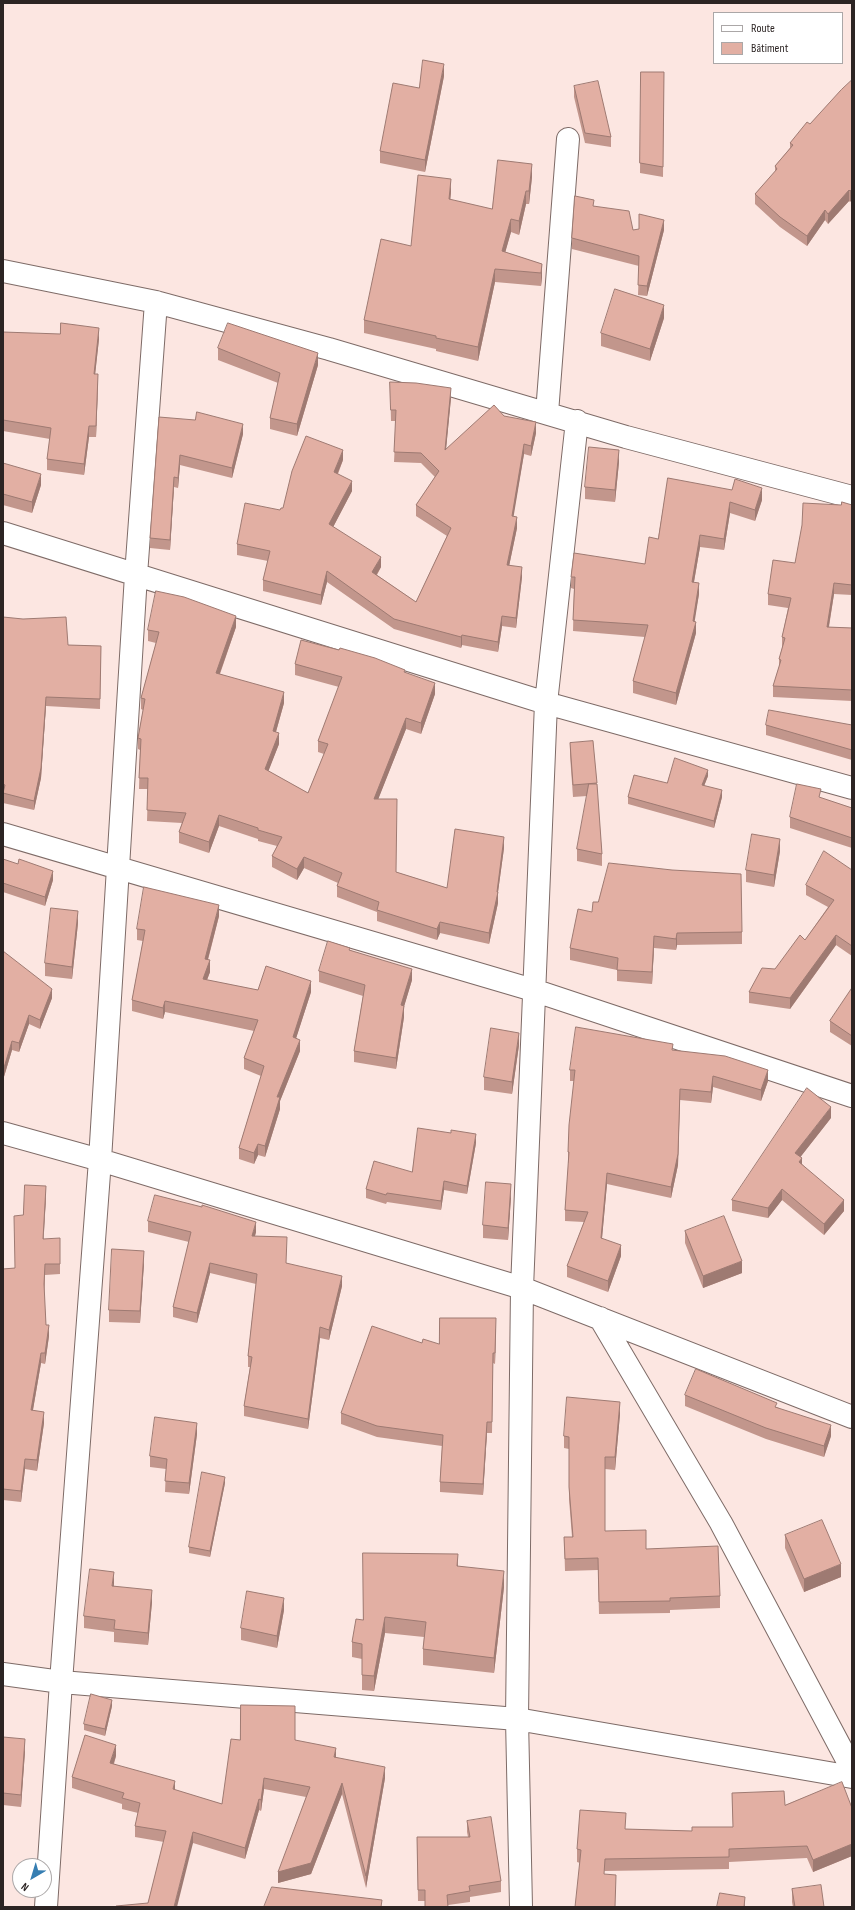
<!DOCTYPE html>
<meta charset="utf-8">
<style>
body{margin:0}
#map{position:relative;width:855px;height:1910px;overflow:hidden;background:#fce6e1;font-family:"Sofia Sans Condensed",sans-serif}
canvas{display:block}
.frame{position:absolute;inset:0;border:4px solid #2c2423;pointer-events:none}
.legend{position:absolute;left:713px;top:12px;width:130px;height:52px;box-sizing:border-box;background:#fff;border:1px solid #aba7a7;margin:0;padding:5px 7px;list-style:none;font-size:12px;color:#2c2423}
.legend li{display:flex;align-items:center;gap:8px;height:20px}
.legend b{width:20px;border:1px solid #aba7a7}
.north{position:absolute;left:12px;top:1858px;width:40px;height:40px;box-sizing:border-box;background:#fff;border:1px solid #aba7a7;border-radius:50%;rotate:218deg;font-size:11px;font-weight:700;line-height:16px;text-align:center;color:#2c2423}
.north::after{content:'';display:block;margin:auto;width:14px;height:18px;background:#367eb2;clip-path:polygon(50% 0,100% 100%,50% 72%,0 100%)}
</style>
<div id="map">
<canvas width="855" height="1910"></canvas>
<div class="frame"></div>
<ul class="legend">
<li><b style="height:5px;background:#fff"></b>Route</li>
<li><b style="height:11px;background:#e2afa3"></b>Bâtiment</li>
</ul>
<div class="north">N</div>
</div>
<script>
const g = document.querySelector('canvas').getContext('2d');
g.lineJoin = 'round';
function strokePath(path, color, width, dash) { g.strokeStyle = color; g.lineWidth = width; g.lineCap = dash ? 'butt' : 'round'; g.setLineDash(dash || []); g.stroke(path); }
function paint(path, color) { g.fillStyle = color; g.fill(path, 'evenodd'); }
const street = new Path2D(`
 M3 271 156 302 329 349 626 437 852 497
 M547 413 568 139
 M3 533 546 703 852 788
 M3 834 533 990 852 1096
 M3 1133 100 1160 522 1288 852 1417
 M600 1318 721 1523 852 1769
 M3 1674 61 1682 517 1719 852 1777
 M46 1907 61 1682 100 1160 136 575 156 302
 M521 1907 517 1719 522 1288 546 703 577 421`);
const wall = new Path2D(`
 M641 72H664L663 177 640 173Z
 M444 76 425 172 380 163V151L419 88Z
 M852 80V199L850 202 849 201 828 224 825 220 807 246 780 227 755 204V194L775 172V166L790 148V143L810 124Z
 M574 86 611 137V147L585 143 574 97Z
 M532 177 529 204H526L519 235 511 232 505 252 542 264V277L541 286 495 282 478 361 436 351V349L364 333V320L411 246 451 192 450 200 492 209Z
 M594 206 633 230H664L647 296 638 295 639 266 572 249V238Z
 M664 318 650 361 601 346V333Z
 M3 332 99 339 95 374 98 385 96 437H89L84 475 47 470V459L50 439 3 431Z
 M218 348 318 365 297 436 270 429V418L278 383 218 360Z
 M390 382 451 398 446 449 504 416 536 433 531 456 524 454 513 516 517 528 509 566 522 577 516 628 502 626 498 652 462 645 461 648 394 629 327 582 321 605 263 591V580L268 561 237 555V544L280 510 283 508 343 460 338 474 352 491 333 527 381 567 377 575 416 602 447 536 416 516V505L435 477 421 463 394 462 396 421H391Z
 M159 417 243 434 232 478 180 465 178 488 174 487 170 550 150 548V538Z
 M619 462 615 502 585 499V487Z
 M3 463 41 485 32 513 3 505Z
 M668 478 762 500 755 521 730 513 724 550 700 547 694 582 699 594 694 621 696 633 676 705 633 693V681L645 637 573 631 574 589 571 588V577L645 564 658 539Z
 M852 505V595L834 594 829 627 852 628V701L773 697V686L779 667V659L782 648V637L788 608 768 605V594L795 563Z
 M3 617 68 645 101 646 100 709 46 706 41 778 34 810 3 803Z
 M236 627 220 674 284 703 276 732 279 744 268 771 308 793 324 754 318 752V741L339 687 295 675V664L405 673 435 694 421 734 406 729 378 799 396 872 447 888 504 848 498 892V903L489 944 440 933 437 940 377 921V912L337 897V886L338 883 304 868 297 880 272 867V856L277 846 258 841V839L219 826 209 853 179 843V832L182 823 147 821 148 789H139L140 750 138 749V738L143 710 141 709V698L156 643 148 641V630Z
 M766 725H852V760L766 735Z
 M593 741 602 854V866L577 861V849L587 796 573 797 570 755V743Z
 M708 776 704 786 722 797 714 828 628 804V797L667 783Z
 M821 798 852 808V848L790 828V817Z
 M780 851 774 887 746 882V870Z
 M3 859 53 880 45 906 3 892Z
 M852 870V956L836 945 790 1009 749 1003V992L775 969 805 940 828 907 806 895V885Z
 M592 912 742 932V944L677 945 676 950 654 948 652 984 617 981V970L570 960V948Z
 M219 916 208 960 210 972 207 980 258 990 311 992 296 1038 300 1051 280 1101V1109L265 1157 258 1155 254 1164 239 1159V1148L261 1076 244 1069V1058L254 1031 165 1012 163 1019 132 1011V1000L143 941 137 940V929Z
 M78 923 72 979 45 976V963Z
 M350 950 412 980 404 1006V1017L396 1069 354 1062V1051L363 996 319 982V971Z
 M3 951 52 998 40 1029 29 1024 19 1052 12 1050 3 1080Z
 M852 988V1046L830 1032V1021Z
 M519 1045 512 1094 484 1090V1077Z
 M673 1050 768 1081 761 1101 713 1087 711 1103 680 1100 678 1165 671 1198 607 1184 602 1238 621 1256 608 1292 567 1277V1266L584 1222 565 1221V1210L569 1163H568V1152L574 1081H570V1070Z
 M831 1118 800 1157 802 1164 844 1211 824 1235 782 1200 768 1218 732 1211V1200Z
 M476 1143 467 1194 444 1190 441 1210 387 1202 386 1204 366 1198V1189L412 1172Z
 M46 1197 43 1239 60 1264V1274L45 1275 44 1291 46 1325 49 1336 45 1364 41 1363 33 1410 44 1423 37 1471 25 1469 21 1502 3 1500V1269L15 1268 23 1215Z
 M511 1197 508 1240 483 1238V1225Z
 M148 1221 256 1232 255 1236 286 1263 342 1286 329 1340 320 1338 308 1429 244 1416V1406L250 1367H248V1356L256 1284 210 1273 197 1323 173 1317V1307L189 1242 148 1232Z
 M685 1231 742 1273 703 1288 685 1243Z
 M144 1263 140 1323 109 1322V1310Z
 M496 1329 495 1364 493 1363 492 1433H487L483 1495 440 1492V1482L442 1446 377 1437 341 1424V1413L422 1343 439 1344Z
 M685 1395 777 1407 831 1436 824 1457 766 1439 685 1406Z
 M620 1414 615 1470 605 1469V1531L646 1549 720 1596V1608L670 1610V1613L599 1614 598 1570 565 1571 564 1537H572L569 1499V1449L564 1448V1436Z
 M197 1434 189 1494 165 1492 166 1469 150 1467V1456Z
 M225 1483 210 1557 189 1553V1547Z
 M785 1535 841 1577 804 1592 785 1548Z
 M458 1567 504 1587 494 1673 423 1665V1649L424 1637 385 1633 374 1691 362 1690V1659L352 1657V1642L363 1620Z
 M114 1584V1586L152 1602 148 1645 114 1642V1632L84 1628V1616Z
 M284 1610 277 1648 241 1640V1628Z
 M112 1706 105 1736 84 1730V1724Z
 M3 1737 25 1751 21 1807 3 1805Z
 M240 1740H295L385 1778 366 1888 342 1794 311 1874 278 1883 306 1797 264 1789 261 1811 259 1810 245 1859 193 1843 148 1903 164 1842 135 1837V1826L138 1813 122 1809V1804L72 1788V1777L116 1756 114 1764 175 1790 222 1804Z
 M732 1793 785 1805 852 1808V1856L813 1872 807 1858 729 1862V1869L605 1871 577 1862V1849L626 1829 692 1831 733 1827Z
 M467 1821 501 1881V1892L470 1897V1902L448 1905V1907H425V1901H418L417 1837H468L467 1832Z
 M792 1889 824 1907H793L792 1902Z`);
const shadedWall = new Path2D(`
 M444 64V76L425 172V160Z
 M532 164V177L529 204V191Z
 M451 179V192L449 213V199Z
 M852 189V199L850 202V191Z
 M849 190V201L828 224V214Z
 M526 191V204L519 235V221Z
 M825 210V220L807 246V236Z
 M511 219V232L502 264V251Z
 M664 220V230L647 296V286Z
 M542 264V277L541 286V273Z
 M495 269V282L478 361V347Z
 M664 305V318L650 361V349Z
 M99 328V339L94 385V374Z
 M318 353V365L297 436V424Z
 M98 374V385L96 437V426Z
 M451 388V398L445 460V450Z
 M536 422V433L531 456V446Z
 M243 424V434L232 478V468Z
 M89 426V437L84 475V464Z
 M524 444V454L512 526V516Z
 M343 450V460L334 482V472Z
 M619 450V462L615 502V490Z
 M180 455V465L178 488V478Z
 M41 474V485L32 513V502Z
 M174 477V487L170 550V540Z
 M352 481V491L329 535V524Z
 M762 488V500L755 521V510Z
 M730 502V513L724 550V539Z
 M517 517V528L507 576V565Z
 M700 535V547L692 593V582Z
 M381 557V567L372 582V572Z
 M522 567V577L516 628V618Z
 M327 571V582L321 605V595Z
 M699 583V594L693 632 696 622V633L676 705V693L693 621Z
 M834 583V594L827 637V627Z
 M236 616V627L216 684V673Z
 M502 616V626L498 652V642Z
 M462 635V645L461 648V637Z
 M435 683V694L421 734V723Z
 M284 692V703L273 742V731Z
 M46 697V706L41 778 34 810V801Z
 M406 718V729L374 810V799Z
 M279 733V744L265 780V769Z
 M708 770V776L702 791V785Z
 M722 790V797L714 828V821Z
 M219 815V826L209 853V842Z
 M504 837V848L498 892V903L489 944V933L497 892Z
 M780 839V851L774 887V875Z
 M304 857V868L297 880V869Z
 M53 871V880L45 906V897Z
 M219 905V916L205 970V959Z
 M78 911V923L72 979V967Z
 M440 922V933L437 940V929Z
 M677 933V945L676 950V939Z
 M836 935V945L790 1009V998Z
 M654 936V948L652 984V972Z
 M210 960V972L203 990V979Z
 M412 969V980L401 1017V1005Z
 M311 981V992L293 1048V1037Z
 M52 989V998L40 1029V1020Z
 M165 1001V1012L163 1019V1008Z
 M404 1006V1017L396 1069V1058Z
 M29 1015V1024L19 1052V1043Z
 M519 1033V1045L512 1094V1082Z
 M300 1040V1051L280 1101V1109L265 1157V1146L277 1097Z
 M12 1041V1050L3 1080V1071Z
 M768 1070V1081L761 1101V1090Z
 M713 1076V1087L711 1103V1092Z
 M680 1089 678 1165 671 1198V1187Z
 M831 1107V1118L795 1164V1153Z
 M476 1134V1143L467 1194V1186Z
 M258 1144V1155L254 1164V1153Z
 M802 1158V1169L799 1162Z
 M607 1173V1184L601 1249V1238Z
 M444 1181V1190L441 1210V1201Z
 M511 1184V1197L508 1240V1228Z
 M46 1186V1197L43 1250V1239Z
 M782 1189V1200L768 1218V1208Z
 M844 1200V1211L824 1235V1224Z
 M256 1222V1232L252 1246V1236Z
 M621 1245V1256L608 1292V1281Z
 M144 1251V1263L140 1323V1311Z
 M742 1261V1273L703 1288V1276Z
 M210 1263V1273L197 1323V1313Z
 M45 1264V1275L44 1295V1284Z
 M342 1276V1286L329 1340V1330Z
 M496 1318V1329L495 1364V1353Z
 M49 1325V1336L45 1364V1353Z
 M320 1327V1338L308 1429V1419Z
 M41 1353V1363L31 1421V1410Z
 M620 1402V1414L615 1470V1457Z
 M44 1412V1423L37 1471V1460Z
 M487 1422V1433L483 1495V1484Z
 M197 1423V1434L189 1494V1483Z
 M831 1425V1436L824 1457V1446Z
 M25 1459V1469L21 1502V1491Z
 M225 1477V1483L210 1557V1551Z
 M458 1554V1570L457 1566Z
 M841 1564V1577L804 1592V1579Z
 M504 1571V1587L494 1673V1658Z
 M114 1572V1584L112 1598V1586Z
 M152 1590V1602L148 1645V1633Z
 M284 1598V1610L277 1648V1636Z
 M385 1617V1633L374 1691V1676Z
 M112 1700V1706L105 1736V1729Z
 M25 1739V1751L21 1807V1795Z
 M116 1745V1756L110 1774V1763Z
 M336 1748V1759L334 1757Z
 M385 1767V1778L366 1888V1876Z
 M264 1778V1789L261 1811V1800Z
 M175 1781V1792L173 1789Z
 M342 1783V1794L311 1874 278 1883V1872Z
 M259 1799V1810L245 1859V1848Z
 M193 1832V1843L177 1907H174Z
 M852 1844V1856L813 1872V1860Z
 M745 1897V1907H744Z`);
const building = new Path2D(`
 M423 60 444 64 425 160 380 151 393 83 419 88Z
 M641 72H664L663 167 640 163Z
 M852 80V189L850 191 849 190 828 214 825 210 807 236 780 217 755 194 777 169 775 166 793 145 790 143 807 122 810 124 841 90Z
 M598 81 611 137 585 133 574 86Z
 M498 160 532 164 529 191H526L519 221 511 219 502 251 542 264 541 273 495 269 478 347 436 338V336L364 320 381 239 411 246 418 175 451 179 449 199 492 209Z
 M575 196 594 200 593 206 629 211 633 230 639 229V214L664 220 647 286 638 285 639 256 572 238Z
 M615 289 664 305 650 349 601 333Z
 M61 323 99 328 94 374H98L96 426H89L84 464 47 459 51 428 3 420V423V332L60 334Z
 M228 323 318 353 297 424 270 418 280 373 218 348Z
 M390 382 416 383 451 388 445 450 494 405 504 416 536 422 531 446 524 444 512 516 517 517 507 565 522 567 516 618 502 616 498 642 462 635 461 637 394 619 327 571 321 595 263 580 270 551 237 544 245 503 280 510 281 508H283L292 471 306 436 343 450 334 472 352 481 329 524 381 557 372 572 416 602 451 528 416 505 439 471 421 453 394 452 396 410H391Z
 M197 412 243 424 232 468 180 455 178 478 174 477 170 540 150 538 159 417 195 420Z
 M589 447 619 450 615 490 585 487Z
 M3 463 41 474 32 502 3 494Z
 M668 478 732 490 735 479 762 488 755 510 730 502 724 539 700 535 692 582 699 583 693 621 696 622 676 693 633 681 648 625 573 620 575 577H571L574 553 645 564 649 537 658 539Z
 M842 502 852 505V585L834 583 827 627 852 628V690L773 686 781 660 779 659 785 638 782 637 791 598 768 594 773 560 795 563 802 525 803 503 841 505Z
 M156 591 184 597 236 616 216 673 284 692 273 731 279 733 265 769 308 793 328 744 318 741 342 677 295 664 301 640 339 650 340 648 375 658 405 670 404 672 435 683 421 723 406 718 374 799H397L396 872 447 888 455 829 504 837 497 892H498L489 933 440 922 437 929 377 910 379 902 337 886 342 873 304 857 297 869 272 856 282 837 258 830V828L219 815 209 842 179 832 186 813 147 810 148 778H139L141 739 138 738 145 699 141 698 159 632 148 630Z
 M3 617 23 619 66 617 68 645 101 646 100 699 46 697 41 768 34 801 3 793 5 785 3 784Z
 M769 710 852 725V750L766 725Z
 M593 741 597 783 573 785 570 743Z
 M675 758 708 770 702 785 722 790 714 821 628 797 634 775 667 783Z
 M589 784H597L602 854 577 849Z
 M797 784 821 789 819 797 852 808V838L790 817Z
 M752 834 780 839 774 875 746 870Z
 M824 851 852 870V946L836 935 790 998 749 992 762 968 775 969 800 935 805 940 834 900 806 885Z
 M3 859 18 864 19 859 53 871 45 897 3 883Z
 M609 863 672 870 741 874 742 932 677 933 676 939 654 936 652 972 617 970 618 958 570 948 578 909 592 912 593 902H598Z
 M144 887 219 905 205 959 210 960 203 979 258 990 266 966 311 981 293 1037 300 1040 277 1097H280L265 1146 258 1144 254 1153 239 1148 264 1066 244 1058 258 1020 165 1001 163 1008 132 1000 145 930 137 929Z
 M51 908 78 911 72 967 45 963Z
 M328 941 350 948 349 950 412 969 401 1005 404 1006 396 1058 354 1051 365 985 319 971Z
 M3 951 52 989 40 1020 29 1015 19 1043 12 1041 3 1071Z
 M852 988V1036L830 1021Z
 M576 1027 673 1044 672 1050 725 1056 768 1070 761 1090 713 1076 711 1092 680 1089 678 1154 671 1187 607 1173 601 1238 621 1245 608 1281 567 1266 588 1212 565 1210 569 1152H568L569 1125 575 1070H570Z
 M491 1028 519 1033 512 1082 484 1077Z
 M807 1088 831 1107 795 1153 802 1158 799 1162 844 1200 824 1224 782 1189 768 1208 732 1200Z
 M418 1128 451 1133V1130L476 1134 467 1186 444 1181 441 1201 387 1193 386 1195 366 1189 374 1161 412 1172Z
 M486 1182 511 1184 508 1228 483 1225Z
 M25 1185 46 1186 43 1239 60 1238V1264H45L44 1284 46 1325H49L45 1353H41L31 1410 44 1412 37 1460 25 1459 21 1491 3 1489V1269L15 1268 14 1216 23 1215Z
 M155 1195 202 1207V1205L256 1222 252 1236 287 1237 286 1263 342 1276 329 1330 320 1327 308 1419 244 1406 252 1357 248 1356 257 1274 210 1263 197 1313 173 1307 191 1232 148 1221Z
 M724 1216 742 1261 703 1276 685 1231Z
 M112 1249 144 1251 140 1311 109 1310Z
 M440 1318H496L495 1353H493L492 1422H487L483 1484 440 1482 443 1435 377 1426 341 1413 372 1326 422 1343 423 1339 439 1344Z
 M696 1369 777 1403 775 1407 831 1425 824 1446 766 1428 685 1395Z
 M567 1397 620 1402 615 1457H605V1531L646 1530V1549L718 1546 720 1596 670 1598V1601L599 1602 598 1558 565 1559 564 1537H573L569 1487V1437L564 1436Z
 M155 1417 197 1423 189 1483 165 1481 167 1459 150 1456Z
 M202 1472 225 1477 210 1551 189 1547Z
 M822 1520 841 1564 804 1579 785 1535Z
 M363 1553 458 1554 457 1566 504 1571 494 1658 423 1649 426 1622 385 1617 374 1676 362 1675V1644L352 1642 356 1619 363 1620Z
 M90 1569 114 1572 112 1586 152 1590 148 1633 114 1629 115 1620 84 1616Z
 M247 1591 284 1598 277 1636 241 1628Z
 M91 1694 112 1700 105 1729 84 1724Z
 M241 1705 295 1706V1740L336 1748 334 1757 385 1767 366 1876 342 1783 311 1863 278 1872 310 1787 264 1778 261 1800 259 1799 245 1848 193 1832 174 1907H116V1906L148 1903 166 1831 135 1826 140 1803 122 1798 124 1793 72 1777 85 1735 116 1745 110 1763 175 1781 173 1789 222 1804 231 1739 240 1740Z
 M3 1737 25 1739 21 1795 3 1793Z
 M842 1782 852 1808V1844L813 1860 807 1846 729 1849V1857L605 1859 604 1874 616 1875 615 1907H575L581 1850 577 1849 580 1810 626 1813 625 1829 692 1831V1827H733L732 1793 784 1791 785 1805Z
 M491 1817 501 1881 469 1886 470 1891 447 1895 448 1907H425V1890H418L417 1837H470L467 1821Z
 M821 1885 824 1907H795L792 1889Z
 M272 1887 382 1900 381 1907H264Z
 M720 1893 745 1897 744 1907H717Z`);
strokePath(street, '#7e6b67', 24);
strokePath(street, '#fff', 22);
paint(wall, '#c2968c');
paint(shadedWall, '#9e7a72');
paint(building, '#e2afa3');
strokePath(building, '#9e7a72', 1);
</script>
